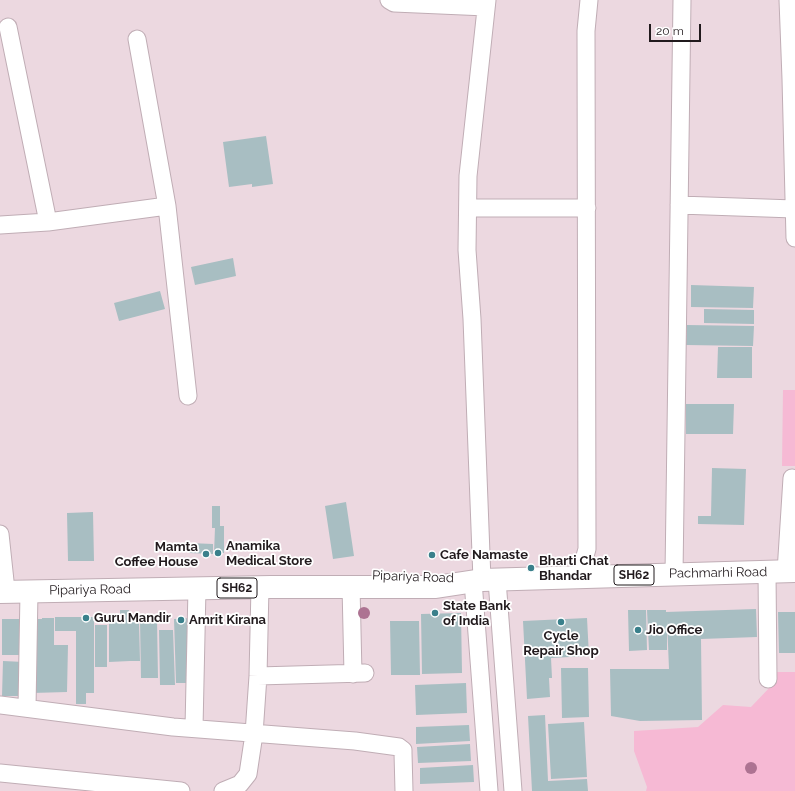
<!DOCTYPE html>
<style>
body{margin:0}
#map{position:relative;width:795px;height:791px;overflow:hidden;background:#ecd8e0;font-family:Raleway,sans-serif}
canvas{display:block}
.scale{position:absolute;left:649px;top:24px;width:52px;height:18px;box-sizing:border-box;border:2px solid #211a1d;border-top:0;padding-left:5px;font-size:12px;line-height:14px;white-space:nowrap;color:#211a1d;-webkit-text-stroke:3px #fff;paint-order:stroke}
</style>
<div id="map">
<canvas width="795" height="791"></canvas>
<div class="scale">20 m</div>
</div>
<script>
const g = document.querySelector('canvas').getContext('2d');
g.lineJoin = 'round';
function paint(path, color) { g.fillStyle = color; g.fill(path, 'evenodd'); }
function strokePath(path, color, width, dash) { g.strokeStyle = color; g.lineWidth = width; g.lineCap = dash ? 'butt' : 'round'; g.setLineDash(dash || []); g.stroke(path); }
function drawText(font, color, halo, rows, align = 'center') {
  g.font = font + ' Raleway,sans-serif'; g.lineWidth = 3.5; g.setLineDash([]); g.textBaseline = 'middle'; g.strokeStyle = halo; g.fillStyle = color; for (const [text, x, y, turn = 0] of rows) {
    g.save(); g.translate(x, y); g.rotate((+turn || 0) * Math.PI / 180); g.textAlign = isNaN(turn) ? turn : align; if (halo) g.strokeText(text, 0, 0); g.fillText(text, 0, 0); g.restore();
  }
}
const green = new Path2D(`
 M783 390H795V466H782Z
 M774 672H795V791H646L647 787 634 751V731L698 727 723 705 751 707 771 686Z`);
const building = new Path2D(`
 M266 136 273 184 252 187V184L229 187 223 142Z
 M233 258 236 276 195 285 191 267Z
 M691 285 754 287 753 308 691 307Z
 M160 291 165 309 119 321 114 303Z
 M704 309 754 310V324L704 323Z
 M687 325 754 326 753 346 686 345Z
 M718 347H752V378H717Z
 M686 404H734L733 434H686Z
 M712 468 746 469 744 525 698 524V516H711Z
 M346 502 354 556 333 559 325 506Z
 M212 506H220V526H224V553H214L215 528H212Z
 M93 512 94 561H68L67 513Z
 M189 543 213 544V554L189 553Z
 M756 609 757 637 701 639 702 720 640 721 611 716 610 669H669L667 620V650H649L647 610H666V612Z
 M120 610H129V622H139L140 661H130L129 628 130 661 109 662V618H120Z
 M628 610H646L647 650 629 651Z
 M778 612H795V653H779Z
 M461 613 462 673 422 674 421 614Z
 M55 617H94V693H86V704H76V631H55Z
 M42 618H54V645H68L67 692 32 693 33 619H42V639Z
 M190 618 191 683H176L174 619Z
 M587 618 589 656 551 658 552 678H549L550 697 527 699 523 621Z
 M2 619H24V655H2Z
 M140 620H157L158 678H141Z
 M390 621H419L420 675H391Z
 M95 625H107V667H95Z
 M159 630H173L175 685H160Z
 M3 661 24 662 23 696H2Z
 M561 668H588L589 717 562 718Z
 M466 683 467 713 416 715 415 685Z
 M545 715 548 781 587 779 588 791H532L528 716Z
 M584 722 587 777 551 779 548 724Z
 M469 725 470 741 416 744V727Z
 M470 744 471 761 418 763 417 747Z
 M473 765 474 782 420 784V768Z`);
const minor = new Path2D(`
 M389 0 394 3 486 7
 M788 0 791 79 795 238
 M8 27 48 222
 M137 39 167 206 188 396
 M679 205 794 209
 M468 208H587
 M0 225 48 222 167 206
 M0 534 5 581
 M767 572 768 679
 M786 572 792 478
 M674 574 682 0
 M579 577 587 549 586 31 589 0
 M482 580 472 319 467 250 468 176 487 0
 M497 580 513 791
 M473 581 489 791
 M351 586 353 674
 M258 676 365 673
 M0 705 173 727 355 741 399 747 403 750V753L404 791
 M27 708 29 592
 M194 728 197 588
 M0 773 181 791
 M223 791 240 784 248 774 254 734 258 676 260 587`);
const major = new Path2D(`
 M0 592 271 587H436L482 580 795 571`);
const trees = [
 [364,613],
 [751,768]
];
const markers = [
 [218,553,4,"#3a808b"],
 [206,554,4,"#3a808b"],
 [432,555,4,"#3a808b"],
 [531,568,4,"#3a808b"],
 [435,613,4,"#3a808b"],
 [86,618,4,"#3a808b"],
 [181,620,4,"#3a808b"],
 [561,622,4,"#3a808b"],
 [638,630,4,"#3a808b"]
];
const shields = [
 [634,575,40],
 [237,588,40]
];
const shieldNames = [
 ["SH62",634,575],
 ["SH62",237,588]
];
const poiNames = [
 ["Anamika",226,546],
 ["Medical Store",226,561],
 ["Mamta",198,547,"right"],
 ["Coffee House",198,562,"right"],
 ["Cafe Namaste",440,555],
 ["Bharti Chat",539,561],
 ["Bhandar",539,576],
 ["State Bank",443,606],
 ["of India",443,621],
 ["Guru Mandir",94,618],
 ["Amrit Kirana",189,620],
 ["Jio Office",646,630],
 ["Cycle",561,636,"center"],
 ["Repair Shop",561,651,"center"]
];
const streetNames = [
 ["Pachmarhi Road",718,573,-1],
 ["Pipariya Road",413,577,2],
 ["Pipariya Road",90,590,-1]
];
paint(green, '#f6b9d4');
paint(building, '#a8bec2');
strokePath(minor, '#c0adb5', 19);
strokePath(major, '#c0adb5', 24);
strokePath(minor, '#fff', 17);
strokePath(major, '#fff', 22);
g.fillStyle = '#ad7392';
for (const [x, y] of trees) { g.beginPath(); g.arc(x, y, 6, 0, 2 * Math.PI); g.fill(); }
for (const [x, y, r, color] of markers) { const dot = new Path2D(); dot.arc(x, y, r, 0, 2 * Math.PI); g.fillStyle = color; g.fill(dot); strokePath(dot, '#fff', 1.5); }
for (const [x, y, w] of shields) { const box = new Path2D(); box.roundRect(x - w / 2, y - 10, w, 20, 3); g.fillStyle = '#fff'; g.fill(box); strokePath(box, '#211a1d', 1); }
drawText('bold 12px', '#211a1d', null, shieldNames);
drawText('bold 13px', '#211a1d', '#fff', poiNames, 'left');
drawText('13px', '#211a1d', '#fff', streetNames);
</script>
